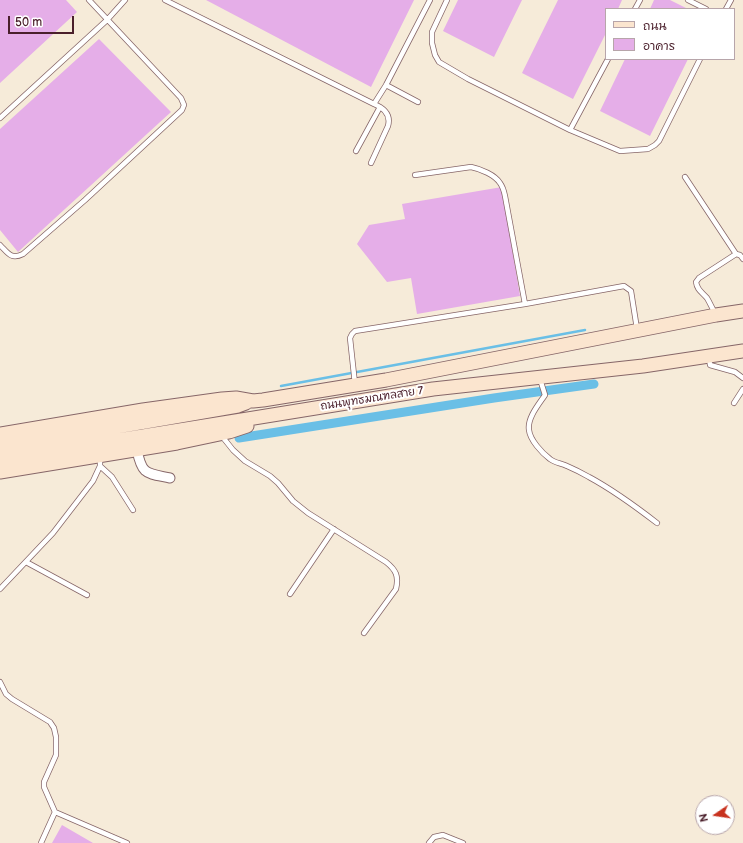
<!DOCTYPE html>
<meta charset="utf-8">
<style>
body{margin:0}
#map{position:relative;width:743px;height:843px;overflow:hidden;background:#f6ebd9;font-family:"Balsamiq Sans","Playpen Sans Thai",sans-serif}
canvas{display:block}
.legend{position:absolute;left:605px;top:8px;width:130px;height:52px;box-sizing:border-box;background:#fff;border:1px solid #b7a5aa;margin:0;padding:5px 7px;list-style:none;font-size:12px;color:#4a1f2b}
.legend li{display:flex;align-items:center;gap:8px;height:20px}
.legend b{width:20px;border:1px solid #b7a5aa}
.north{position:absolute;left:695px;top:795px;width:40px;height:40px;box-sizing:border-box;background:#fff;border:1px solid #b7a5aa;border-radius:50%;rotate:257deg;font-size:11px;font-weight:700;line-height:16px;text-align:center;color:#4a1f2b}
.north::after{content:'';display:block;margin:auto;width:14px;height:18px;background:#c8321e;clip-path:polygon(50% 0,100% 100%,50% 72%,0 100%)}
.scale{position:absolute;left:8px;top:16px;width:66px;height:18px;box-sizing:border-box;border:2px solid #4a1f2b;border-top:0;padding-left:5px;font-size:12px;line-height:14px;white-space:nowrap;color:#4a1f2b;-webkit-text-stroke:3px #fff;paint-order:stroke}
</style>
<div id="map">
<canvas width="743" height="843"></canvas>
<ul class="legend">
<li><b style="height:5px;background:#fbe5cf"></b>ถนน</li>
<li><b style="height:11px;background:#e5aee8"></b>อาคาร</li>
</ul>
<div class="north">N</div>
<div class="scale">50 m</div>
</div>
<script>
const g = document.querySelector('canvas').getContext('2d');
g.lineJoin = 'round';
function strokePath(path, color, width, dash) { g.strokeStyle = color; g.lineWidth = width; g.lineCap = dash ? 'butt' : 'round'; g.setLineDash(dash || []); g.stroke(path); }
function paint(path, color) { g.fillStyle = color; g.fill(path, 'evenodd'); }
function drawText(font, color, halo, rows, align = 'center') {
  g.font = font + ' "Balsamiq Sans","Playpen Sans Thai",sans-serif'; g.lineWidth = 4; g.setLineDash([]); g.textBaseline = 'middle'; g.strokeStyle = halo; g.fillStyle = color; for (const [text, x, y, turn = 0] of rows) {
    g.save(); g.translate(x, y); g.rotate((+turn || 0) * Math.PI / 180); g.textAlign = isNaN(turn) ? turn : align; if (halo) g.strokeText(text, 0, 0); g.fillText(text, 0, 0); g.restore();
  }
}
const stream = new Path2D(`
 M281 386 585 330`);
const canal = new Path2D(`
 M239 438 494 398 594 384`);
const building = new Path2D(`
 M0 0H66L77 12 0 83Z
 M206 0H414L371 87Z
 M458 0H522L494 57 443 31Z
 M558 0H622L618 9H606V33L573 99 522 73Z
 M654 0H670L688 9H650Z
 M99 39 171 112 18 252 0 230V129Z
 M625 59H688L650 136 600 111Z
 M502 187 520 296 417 314 411 278 387 282 357 244 369 225 405 219 402 204Z
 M62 825 93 843H52Z`);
const service = new Path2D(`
 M165 0 374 104 386 85 430 0
 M447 0 432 32V43L435 55 439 62 468 79 570 130 620 151 648 149 655 145 659 141 700 59
 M688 0 706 9
 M635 9 640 0
 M726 9 731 0
 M386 85 418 102
 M0 118 107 20 125 0
 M570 130 608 59
 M356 151 380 107
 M371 163 388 126C391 115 384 108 374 104
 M415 175 471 167C481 169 495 175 500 183 503 187 504 191 505 196L525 304 624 286 631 291 637 329
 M685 177 736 254
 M0 245C8 253 11 260 23 254L85 200 182 110 184 105 181 98 89 0
 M715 313C712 308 710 303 707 298 702 292 697 290 696 282L699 278 736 254 740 255 743 259
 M709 358 710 365 735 372 743 378
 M540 379 545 395C539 404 527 418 529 430 530 440 542 453 550 459 555 463 561 463 567 466 574 469 582 473 589 477 613 490 635 506 657 523
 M355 384 350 338 352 334 355 331 525 304
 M734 403 743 389
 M221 435 233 450 245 461 270 476 278 483 293 501 308 513 386 562C396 570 399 576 396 589L364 633
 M100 466 112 477 133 510
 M26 562 87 595
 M0 589 53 533 93 481 100 466V458
 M290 594 334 529
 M0 682 6 694 12 699 50 722 54 728 56 737V755L44 782V787L55 812
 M41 843 55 812 127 843
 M429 843 434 837 443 835 463 843`);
const minor = new Path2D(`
 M137 450C142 475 146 473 170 478`);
const secondary = new Path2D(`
 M0 434 143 410 222 399 236 398 253 401 263 400 386 380 716 315 743 311
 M0 447 238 406 246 403
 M0 459 433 389 643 366 743 351
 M0 472 177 443 229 432 247 426`);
const streetNames = [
 ["ถนนพุทธมณฑลสาย 7",372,399,-9]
];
strokePath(stream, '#6abfe6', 2.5);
strokePath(canal, '#6abfe6', 9);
paint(building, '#e5aee8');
strokePath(service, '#866668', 6);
strokePath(minor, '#866668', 11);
strokePath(secondary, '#866668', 15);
strokePath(service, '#fff', 4.5);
strokePath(minor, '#fff', 9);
strokePath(secondary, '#fbe5cf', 13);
drawText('11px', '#4a1f2b', '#fff', streetNames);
</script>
